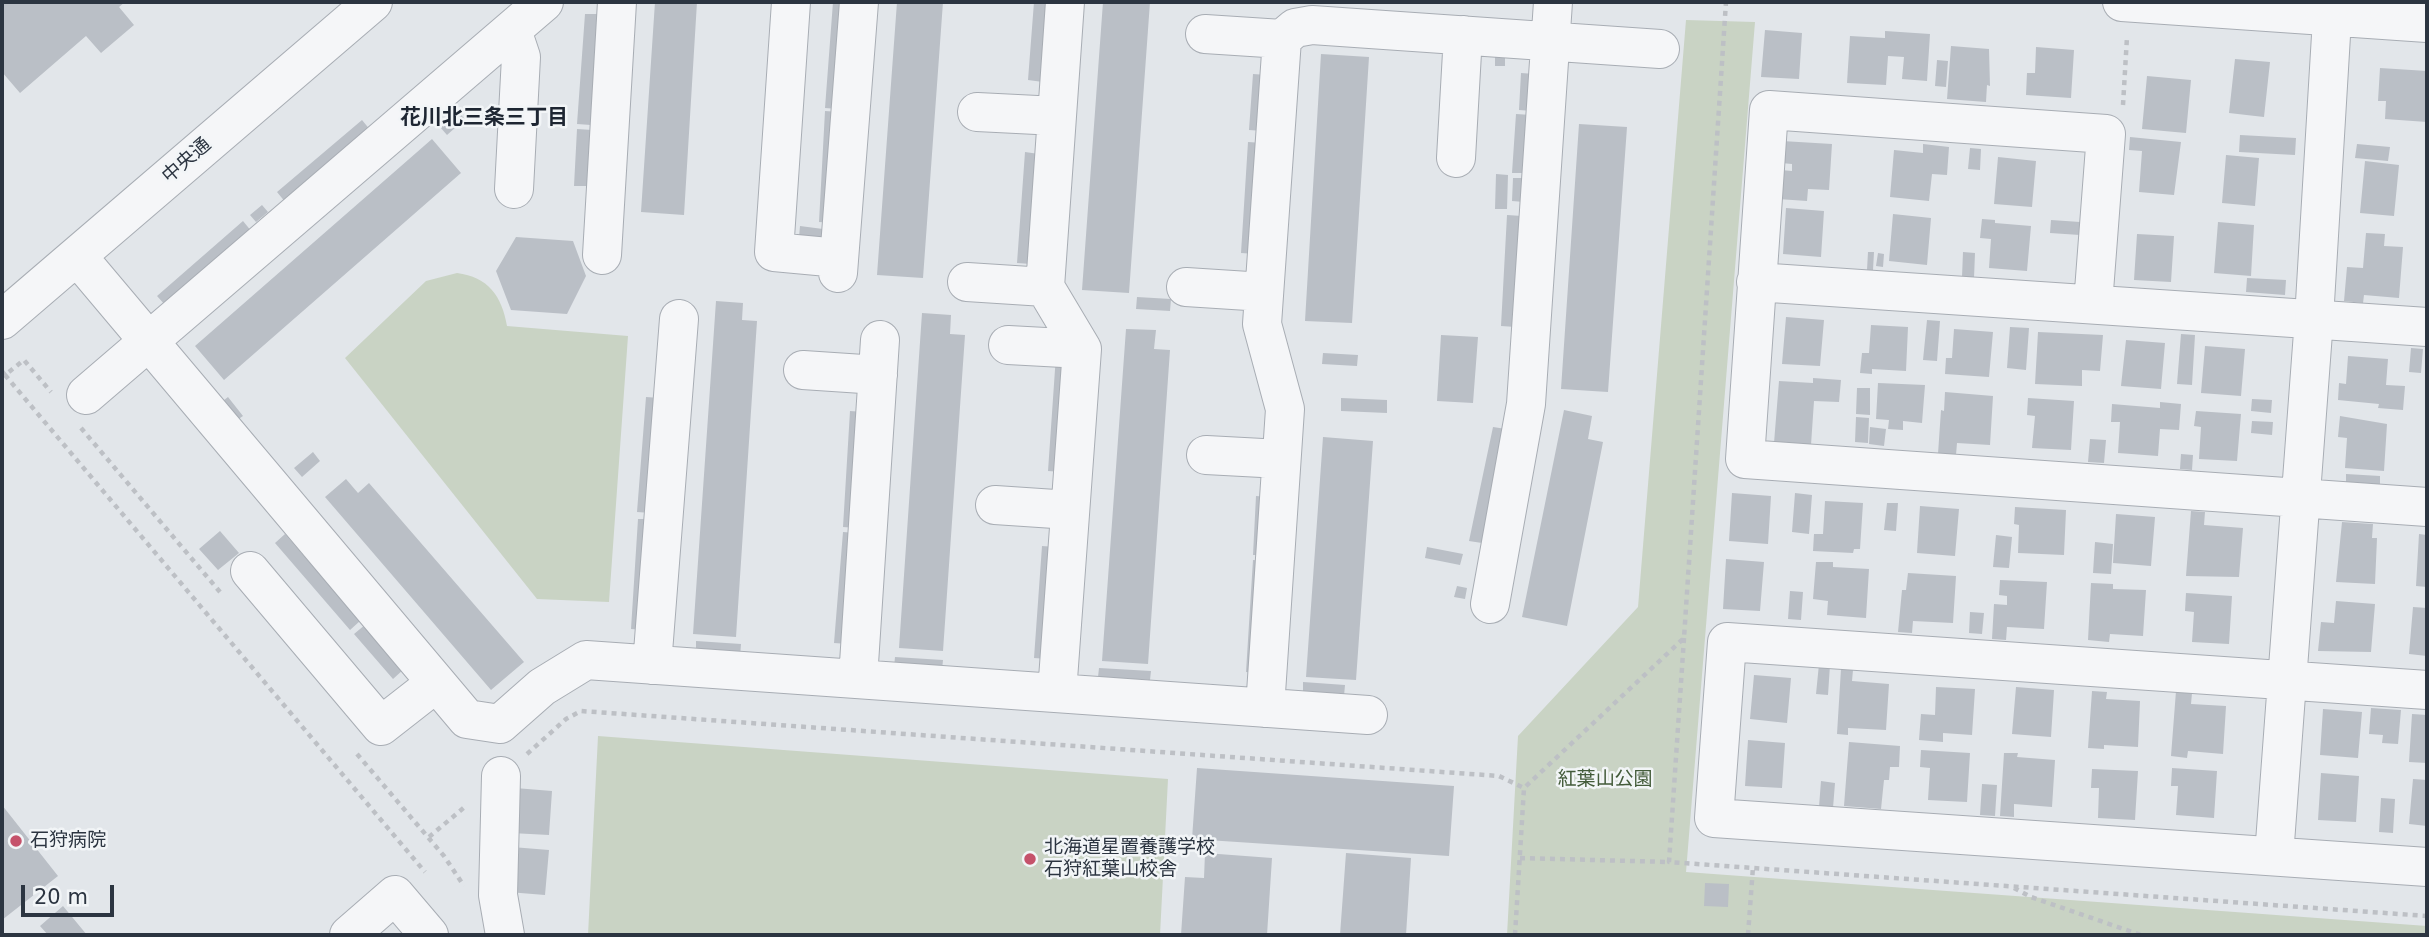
<!DOCTYPE html>
<meta charset="utf-8">
<style>
body{margin:0}
#map{position:relative;width:2429px;height:937px;overflow:hidden;background:#e2e6ea;font-family:"DejaVu Sans",sans-serif}
canvas{display:block}
.frame{position:absolute;inset:0;border:4px solid #2c3541;pointer-events:none}
.scale{position:absolute;left:21px;top:885px;width:93px;height:32px;box-sizing:border-box;border:4px solid #2c3541;border-top:0;padding-left:9px;font-size:21px;line-height:24px;white-space:nowrap;color:#2c3541;-webkit-text-stroke:5px #f2f5f7;paint-order:stroke}
</style>
<div id="map">
<canvas width="2429" height="937"></canvas>
<div class="frame"></div>
<div class="scale">20 m</div>
</div>
<script>
const g = document.querySelector('canvas').getContext('2d');
g.lineJoin = 'round';
function paint(path, color) { g.fillStyle = color; g.fill(path, 'evenodd'); }
function strokePath(path, color, width, dash) { g.strokeStyle = color; g.lineWidth = width; g.lineCap = dash ? 'butt' : 'round'; g.setLineDash(dash || []); g.stroke(path); }
function drawText(font, color, halo, rows, align = 'center') {
  g.font = font + ' "DejaVu Sans","Noto Sans JP",sans-serif'; g.lineWidth = 5; g.setLineDash([]); g.textBaseline = 'middle'; g.strokeStyle = halo; g.fillStyle = color; for (const [text, x, y, turn = 0] of rows) {
    g.save(); g.translate(x, y); g.rotate((+turn || 0) * Math.PI / 180); g.textAlign = isNaN(turn) ? turn : align; if (halo) g.strokeText(text, 0, 0); g.fillText(text, 0, 0); g.restore();
  }
}
const green = new Path2D(`
 M1686 20 1755 22 1686 872 2427 926V935H1507L1518 736 1638 607Z
 M457 273C488 277 502 296 507 326L628 336 609 602 537 599 345 358 426 281Z
 M598 736 1168 779 1160 935H588Z`);
const building = new Path2D(`
 M2 2H125L119 7 134 25 101 53 86 36 20 93 2 72Z
 M655 2H697L684 215 641 212Z
 M833 2H846L838 109 825 108Z
 M897 2H943L923 278 877 275Z
 M1034 2H1049L1043 82 1028 80Z
 M1103 2H1150L1129 293 1082 290Z
 M585 14H599L591 125 577 124Z
 M1765 30 1802 33 1799 79 1761 77Z
 M1885 31 1930 34 1927 81 1902 79 1904 57 1888 56 1886 85 1847 83 1850 36 1885 38Z
 M1951 46 1989 49 1990 86 1987 85 1986 102 1947 99Z
 M2036 47 2074 50 2071 98 2026 95 2027 73H2035Z
 M1321 54 1369 57 1352 323 1305 321Z
 M1495 55 1505 56V66H1495Z
 M2235 59 2270 62 2264 117 2229 113Z
 M1937 60 1948 61 1946 87 1935 86Z
 M2380 68 2427 71V122L2385 119 2386 101H2378Z
 M1521 73 1535 74 1533 111 1519 110Z
 M1253 74 1267 75 1263 131 1249 130Z
 M2147 76 2191 80 2186 133 2142 129Z
 M457 111 465 119 447 135 440 127Z
 M825 111 839 112 832 223 819 222Z
 M1516 114 1531 115 1526 173H1512Z
 M362 120 371 131 286 203 277 192Z
 M1579 124 1627 127 1608 392 1561 389Z
 M577 129 592 130 588 186H574Z
 M2240 135 2296 138 2295 155 2239 152Z
 M2130 137 2181 142 2174 195 2139 192 2142 151 2129 150Z
 M432 139 461 173 224 380 195 346Z
 M1782 141 1832 144 1829 190 1808 189 1807 201 1778 199 1781 170 1792 171V164L1781 163Z
 M1248 142 1263 143 1256 254 1241 253Z
 M1923 144 1949 147 1947 175 1932 174 1929 201 1890 197 1894 150 1923 153Z
 M2357 144 2390 147 2388 161 2355 158Z
 M1970 148 1981 149 1980 170 1968 169Z
 M1025 152 1039 154 1031 264 1017 263Z
 M2226 155 2259 158 2255 206 2222 203Z
 M1998 157 2036 161 2032 207 1994 204Z
 M2365 161 2399 165 2394 216 2360 213Z
 M1496 174 1508 175 1507 209H1495Z
 M1513 178H1526L1524 202 1512 201Z
 M262 205 268 212 256 222 250 215Z
 M1786 208 1824 211 1821 257 1783 254Z
 M1893 214 1931 218 1927 265 1889 261Z
 M1507 215 1522 216 1516 327 1501 326Z
 M1982 219 1995 220V223L2031 226 2027 271 1989 268 1991 239 1980 238Z
 M2051 220 2080 222V235L2050 233Z
 M243 221 252 232 166 306 157 296Z
 M2218 222 2254 225 2251 276 2214 273Z
 M800 226 823 229 822 240 799 237Z
 M2366 233 2385 234 2384 246 2403 247 2399 298 2364 295 2363 303 2344 301 2347 267 2363 268Z
 M2137 234 2174 236 2171 282 2134 280Z
 M516 237 573 241 586 276 567 314 511 310 496 271Z
 M1868 252H1874L1873 270H1867Z
 M1963 252 1975 253 1974 278 1962 277Z
 M1878 253 1884 254 1883 267 1876 266Z
 M2247 278 2286 280 2285 295 2246 292Z
 M1137 297 1171 299 1170 311 1136 309Z
 M716 301 743 303 742 320 757 321 736 637 693 634Z
 M922 313 951 315 950 334 965 335 943 651 899 648Z
 M1786 317 1824 320 1820 366 1782 364Z
 M1927 320 1940 321 1937 361 1923 360Z
 M1871 325 1908 327 1906 371 1872 369V374L1860 373 1862 353H1869Z
 M2010 327 2029 328 2026 370 2007 368Z
 M1126 329 1156 330 1154 349 1170 350 1148 664 1102 661Z
 M1954 329 1993 332 1989 377 1945 374 1946 358H1952Z
 M2038 332 2103 335 2100 371 2082 370V386L2035 384Z
 M2181 334 2195 335 2192 385 2177 384Z
 M1441 335 1478 337 1473 403 1437 401Z
 M2126 340 2165 343 2161 389 2121 386Z
 M2205 346 2245 349 2241 396 2201 393Z
 M2411 348 2423 349 2421 373 2409 372Z
 M1323 353 1358 355 1357 366 1322 364Z
 M1056 355 1070 357 1062 472 1048 471Z
 M2348 356 2388 359 2386 385 2405 386 2403 410 2378 408 2379 404 2338 400 2339 383 2346 384Z
 M1813 378 1841 380 1839 402 1814 401 1811 445 1774 443 1779 381 1813 383Z
 M1878 383 1925 385 1922 423 1903 421V430L1888 429 1889 420 1876 419Z
 M1857 388H1870V415L1856 414Z
 M1945 392 1993 396 1990 445 1957 443 1956 455 1938 454 1941 410 1944 411Z
 M228 397 243 416 234 422 219 404Z
 M646 397 660 398 651 513 637 512Z
 M1341 398 1387 400V413L1341 411Z
 M2028 398 2074 401 2071 450 2032 448 2035 416 2027 415Z
 M2252 399 2272 400 2271 413 2251 411Z
 M2160 402 2181 404 2179 430 2160 429 2158 456 2118 453 2120 422H2111L2112 404 2160 408Z
 M1564 410 1592 416 1588 439 1603 442 1567 626 1522 617Z
 M850 411 864 412 857 528 843 527Z
 M2196 411 2241 414 2237 461 2199 459 2201 427 2194 426Z
 M2340 416 2387 424 2384 471 2345 468 2347 438 2338 437Z
 M1856 417 1869 418 1868 443 1855 442Z
 M2252 421 2273 422 2272 435 2251 433Z
 M1493 427 1506 429 1482 543 1469 541Z
 M1870 427 1886 429 1884 446 1869 444Z
 M1323 437 1373 441 1356 680 1306 677Z
 M2090 439 2106 440 2104 463 2088 462Z
 M313 452 320 461 302 477 294 468Z
 M2181 454 2193 455 2192 470 2180 469Z
 M2346 474 2380 476V485L2346 483Z
 M346 479 358 493 369 483 524 662 491 690 325 497Z
 M1732 493 1771 496 1768 544 1729 541Z
 M1795 493 1812 495 1809 534 1792 532Z
 M1256 496 1270 497 1267 555H1253Z
 M1825 501 1863 503 1860 549H1854L1853 553 1813 551 1814 534H1823Z
 M1887 503H1898L1896 531 1884 530Z
 M1920 506 1959 509 1955 556 1917 553Z
 M2015 507 2066 510 2064 555 2018 553 2019 525 2014 524Z
 M2191 511 2205 512 2204 525 2243 528 2239 577 2186 576Z
 M2116 514 2155 517 2151 566 2113 563Z
 M638 519H652L644 630 631 629Z
 M2342 522 2373 524 2372 538H2377L2375 584 2336 582Z
 M220 531 239 553 218 570 199 549Z
 M843 532 856 533 848 644 834 643Z
 M285 534 360 621 350 630 275 543Z
 M2419 534 2427 535V587L2416 586Z
 M1996 535 2012 537 2009 568 1993 567Z
 M2095 542 2113 544 2111 574 2093 573Z
 M1042 546 1056 547 1048 659 1034 658Z
 M1427 547 1463 554 1460 565 1425 558Z
 M1726 559 1764 562 1760 611 1723 609Z
 M1253 560 1267 561 1260 673 1246 672Z
 M1816 562H1833V567L1869 569 1866 618 1827 615 1828 601 1813 599Z
 M1908 573 1956 576 1953 623 1913 621 1912 633 1898 632 1902 590H1906Z
 M2000 580 2047 582 2044 629 2007 627 2006 640 1992 639 1994 604 2007 605V596L1999 595Z
 M2091 583 2113 584V589L2146 590 2143 636 2110 634 2109 642 2088 640Z
 M1457 586 1467 588 1465 599 1454 597Z
 M1790 591 1803 592 1801 620 1788 619Z
 M2186 593 2232 596 2229 644 2192 642 2194 612 2185 611Z
 M2336 601 2375 604 2371 652 2318 651 2321 622 2334 623Z
 M2413 607 2427 608V656L2409 654Z
 M1970 612 1984 613 1982 634 1969 633Z
 M366 624 404 669 393 679 354 634Z
 M696 641 741 644 740 657 696 653Z
 M895 657 943 660 942 670 894 667Z
 M1819 664 1830 665 1828 695 1816 694Z
 M1099 668 1151 671 1150 680 1098 677Z
 M1841 669 1853 670 1852 681 1889 684 1886 730 1848 728V735L1837 734Z
 M1754 675 1791 678 1787 723 1750 719Z
 M1303 682 1345 685 1344 696 1303 693Z
 M1936 687 1975 689 1972 735 1943 733V742L1919 740 1921 714 1935 715Z
 M2016 687 2054 690 2051 737 2012 734Z
 M2092 691 2107 692 2106 699 2140 701 2138 747 2104 745V749L2088 748Z
 M2176 691 2192 693 2191 704 2226 706 2223 754 2188 751 2187 758 2171 756Z
 M2371 708 2401 710 2398 744 2382 743 2383 735 2369 734Z
 M2323 709 2362 712 2358 758 2320 755Z
 M2412 714 2427 715V763L2409 762Z
 M1748 740 1785 743 1782 788 1745 786Z
 M1849 742 1900 746 1899 767H1890L1889 780H1884L1881 809 1844 806Z
 M1921 750 1970 753 1967 802 1928 800 1930 768 1920 767Z
 M2004 753H2018L2017 757 2055 760 2052 807 2014 804V817L2000 816Z
 M1197 768 1454 786 1449 856 1192 839Z
 M2172 768 2217 771 2214 818 2176 815 2178 786H2171Z
 M2092 769 2138 771 2135 820 2098 818 2099 788H2091Z
 M2321 773 2359 776 2356 822 2318 820Z
 M2413 779 2427 780V826L2409 824Z
 M1821 781 1835 783 1833 808 1819 807Z
 M1982 784 1997 785 1995 816 1980 815Z
 M515 788 552 791 549 835 511 833Z
 M2381 798 2395 799 2393 833 2379 832Z
 M2 805 58 876 2 920Z
 M512 847 549 850 545 895 508 892Z
 M1205 853 1272 858 1267 935H1181L1185 877 1204 878Z
 M1346 853 1411 858 1406 935H1340Z
 M1705 883 1729 884 1728 907 1704 906Z
 M63 906 87 935H48L40 926Z`);
const path = new Path2D(`
 M2123 105 2127 37
 M2 371 5 375 24 360 51 392
 M5 375 425 872
 M81 428 220 592
 M1684 638 1669 862 2427 916
 M357 754 444 856 464 886
 M527 754 566 719 581 711 1499 776 1524 788
 M429 837 467 805
 M1520 858 1669 862
 M2014 888 2031 897 2141 935
 M1515 935 1524 788 1684 638 1726 2
 M1748 935 1753 867`);
const minor = new Path2D(`
 M791 2 774 252 839 258
 M2122 2 2427 23
 M512 30 521 57 514 189
 M1205 34 1282 39
 M977 112 1057 116
 M1456 158 1463 35
 M602 255 617 2
 M77 256 467 719 500 724 542 687 586 660 1368 715
 M838 273 859 2
 M967 282 1045 287
 M1756 282 2427 327
 M1186 287 1264 292
 M2093 304 2106 134 1769 110 1745 459 2427 507
 M2 320 373 2
 M1008 345 1082 349
 M803 370 878 375
 M86 395 544 2
 M1206 455 1281 459
 M995 505 1070 510
 M250 571 381 726 436 683
 M1490 604 1526 404 1553 2
 M652 665 679 319
 M858 679 880 340
 M2427 690 1727 642 1714 818 2427 867
 M1057 693 1082 349 1045 287 1065 2
 M1265 708 1285 409 1262 324 1282 39 1295 28 1312 25 1660 49
 M501 776 498 895 505 935
 M2274 856 2314 319 2333 2
 M349 935 395 895 429 935`);
const markers = [
 [16,841,7,"#c5526b"],
 [1030,859,7,"#c5526b"]
];
const streetNames = [
 ["中央通",187,161,-41]
];
const parkNames = [
 ["紅葉山公園",1605,780]
];
const poiNames = [
 ["石狩病院",30,841],
 ["北海道星置養護学校",1044,848],
 ["石狩紅葉山校舎",1044,870]
];
const neighbourhoodNames = [
 ["花川北三条三丁目",484,119]
];
paint(green, '#c9d3c4');
paint(building, '#babfc6');
strokePath(minor, '#a8adb4', 40);
strokePath(path, '#bdc0c5', 4.5, [5, 5]);
strokePath(minor, '#f5f6f8', 38);
for (const [x, y, r, color] of markers) { const dot = new Path2D(); dot.arc(x, y, r, 0, 2 * Math.PI); g.fillStyle = color; g.fill(dot); strokePath(dot, '#f2f5f7', 2.5); }
drawText('19px', '#2c3541', '#f2f5f7', streetNames);
drawText('19px', '#435b3a', '#f2f5f7', parkNames);
drawText('19px', '#2c3541', '#f2f5f7', poiNames, 'left');
drawText('bold 21px', '#1e2632', '#f2f5f7', neighbourhoodNames);
</script>
